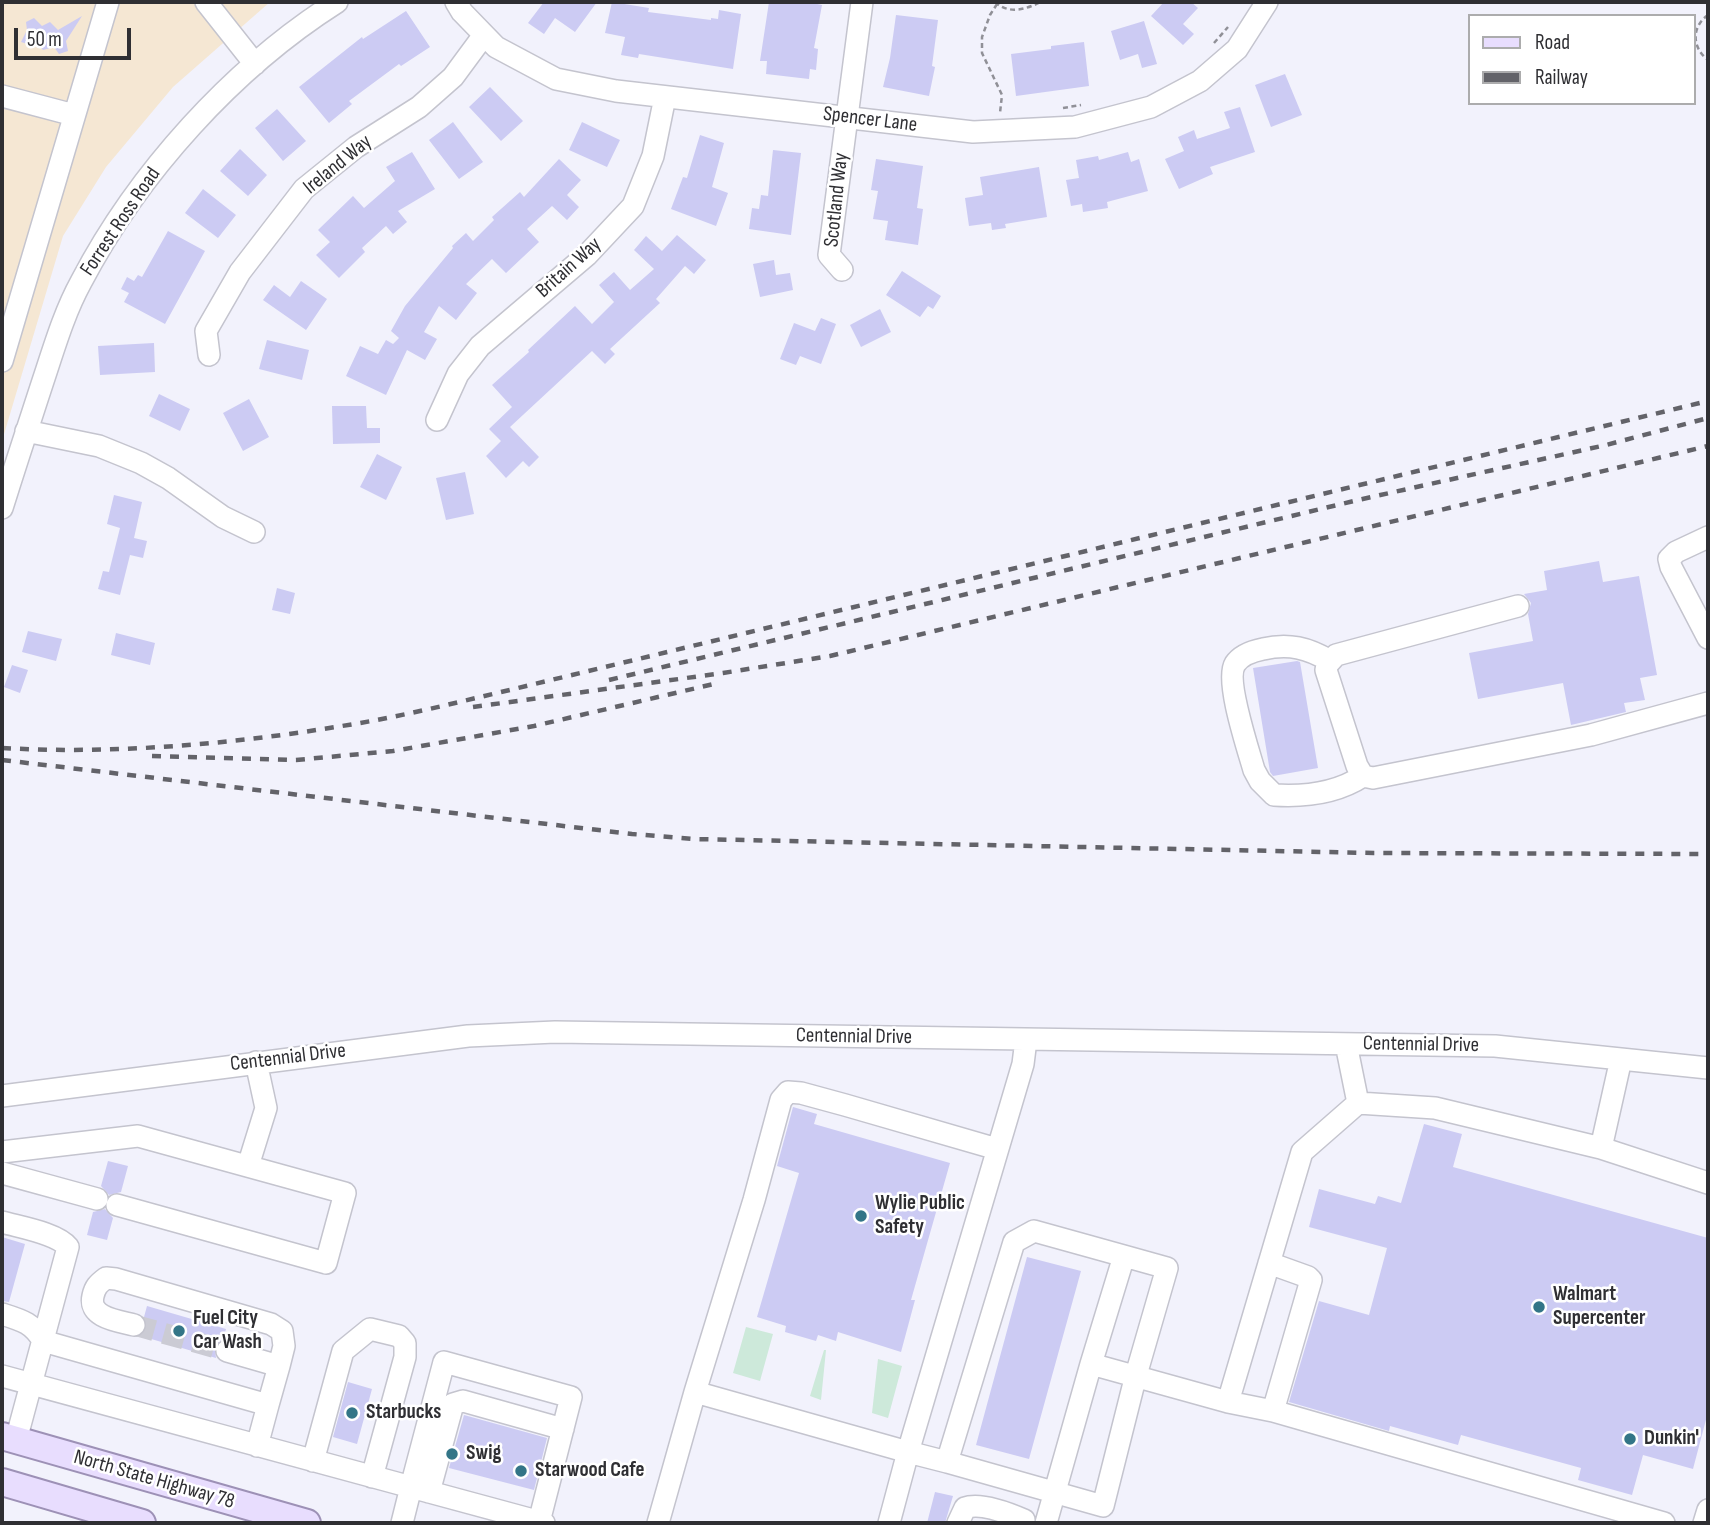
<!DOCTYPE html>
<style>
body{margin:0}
#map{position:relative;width:1710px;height:1525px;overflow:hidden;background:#f2f2fc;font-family:"Sofia Sans Condensed",sans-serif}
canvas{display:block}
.frame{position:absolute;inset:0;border:4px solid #2f2f33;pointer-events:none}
.legend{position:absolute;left:1468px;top:14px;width:228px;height:91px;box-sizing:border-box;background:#fff;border:2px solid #acacad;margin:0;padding:9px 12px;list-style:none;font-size:21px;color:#2f2f33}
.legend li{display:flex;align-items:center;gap:14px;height:35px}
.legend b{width:35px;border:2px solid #acacad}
.scale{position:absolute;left:14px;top:28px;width:117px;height:32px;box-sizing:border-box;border:4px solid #2f2f33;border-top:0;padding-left:9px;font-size:21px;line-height:24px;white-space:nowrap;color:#2f2f33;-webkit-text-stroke:5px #fff;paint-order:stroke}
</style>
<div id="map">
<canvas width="1710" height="1525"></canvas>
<div class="frame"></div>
<ul class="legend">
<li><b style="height:9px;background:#e8ddfe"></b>Road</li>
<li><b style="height:9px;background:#636369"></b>Railway</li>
</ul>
<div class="scale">50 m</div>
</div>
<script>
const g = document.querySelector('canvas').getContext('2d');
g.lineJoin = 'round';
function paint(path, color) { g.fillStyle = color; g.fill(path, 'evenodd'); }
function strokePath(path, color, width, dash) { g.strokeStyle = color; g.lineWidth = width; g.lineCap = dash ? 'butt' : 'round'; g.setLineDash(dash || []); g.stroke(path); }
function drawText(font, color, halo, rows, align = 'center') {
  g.font = font + ' "Sofia Sans Condensed",sans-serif'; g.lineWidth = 5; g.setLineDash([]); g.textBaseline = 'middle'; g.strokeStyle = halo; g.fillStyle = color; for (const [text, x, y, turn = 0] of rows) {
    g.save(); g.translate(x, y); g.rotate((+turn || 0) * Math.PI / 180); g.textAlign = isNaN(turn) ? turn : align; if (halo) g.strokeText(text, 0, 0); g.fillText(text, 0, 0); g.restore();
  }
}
const industrial = new Path2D(`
 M2 2H270L173 87 106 167 63 236 2 441Z`);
const green = new Path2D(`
 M746 1327 773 1334 760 1381 733 1373Z
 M824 1350H826L821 1400 810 1396Z
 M878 1359 902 1366 888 1418 872 1413Z`);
const building = new Path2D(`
 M544 2H597L575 32 555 18 544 34 528 23Z
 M612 2 649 8 648 12 711 20V18L718 19 719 10 741 14 733 69 639 54 638 58 621 55 625 37 605 33Z
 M769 2H808L822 5 814 48 818 49 816 70 810 69 809 79 766 74 767 61H760Z
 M1164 2H1191L1198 8 1183 24 1194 34 1183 45 1151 16Z
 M406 11 430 47 401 66 399 64 349 101 352 104 329 123 299 87 362 37 363 39Z
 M896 15 938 20 932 66 935 67 929 96 883 87 890 58Z
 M82 16 66 41 68 51 59 54 54 47 43 50 37 43 31 45 21 42 27 30 26 22 34 18 42 26 50 22 58 30Z
 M1144 21 1157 64 1142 68 1138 54 1120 60 1111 31Z
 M1084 42 1089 86 1016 96 1011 54 1051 49V46Z
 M1285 74 1302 115 1271 127 1255 85Z
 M490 87 523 121 501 141 469 107Z
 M1240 107 1255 152 1210 167 1213 174 1179 189 1165 159 1184 151 1178 137 1194 130 1197 139 1230 128 1224 112Z
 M277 109 306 141 283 161 255 128Z
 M453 122 483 162 459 179 429 140Z
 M582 122 620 140 607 167 569 150Z
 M700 135 724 143 712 187 728 193 716 226 671 209 683 177 687 178Z
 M240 149 267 175 248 196 220 171Z
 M773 150 801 153 791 235 749 229 752 208 759 209 761 195 768 196Z
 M412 152 435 189 398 211 407 222 393 234 386 226 362 248 365 252 339 278 316 255 330 242 318 230 353 196 364 208 395 181 386 167Z
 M1128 152 1131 162 1139 159 1148 191 1107 202 1108 208 1083 212 1082 204 1071 206 1066 180 1079 178 1076 160 1098 156 1099 160Z
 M559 159 581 180 567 195 579 207 567 220 552 206 527 229 539 242 506 273 492 259 466 284 477 293 456 320 439 306 424 332 437 339 425 360 407 350 386 395 346 376 360 346 378 354 386 340 393 344 399 338 391 331 405 306 453 248 452 246 466 233 473 241 494 220 492 217 520 192 524 197Z
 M876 159 923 166 917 208 923 209 918 245 885 240 888 221 873 219 878 191 871 190Z
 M1039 167 1047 217 1005 224 1006 228 992 230 991 223 969 226 965 198 983 195 980 177Z
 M203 189 236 215 218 238 185 213Z
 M168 231 205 251 165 324 124 302 129 293 121 289 127 277 134 281 138 275 142 277Z
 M677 235 706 260 694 274 685 266 656 299 660 303 610 349 615 354 605 364 592 351 510 427 539 457 529 467 523 461 506 478 486 456 501 441 489 429 512 407 492 385 529 352 528 350 575 306 592 324 614 302 599 285 614 272 630 290 654 269 634 250 646 236 662 251Z
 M774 260 776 275 790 273 793 290 760 297 753 264Z
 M902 271 941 296 933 309 928 306 920 317 886 295Z
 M301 281 327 299 306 330 263 300 274 285 290 297Z
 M880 309 891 332 861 347 850 325Z
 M821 318 836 324 821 364 800 356 796 365 780 359 794 323 815 331Z
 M267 340 309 350 302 380 259 369Z
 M154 343 155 372 100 375 98 346Z
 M159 394 190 409 180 431 149 416Z
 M249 399 269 437 243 451 223 413Z
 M332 406H366L367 428H380V443L333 444Z
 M377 454 402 467 386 500 360 487Z
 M465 472 474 514 446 520 436 478Z
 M114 495 142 502 134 538 147 541 143 558 130 555 120 595 98 589 103 571 109 572 120 528 107 524Z
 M1599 561 1603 582 1639 576 1657 675 1640 678 1645 700 1624 703 1626 712 1571 725 1563 683 1478 699 1469 653 1533 641 1528 614 1531 603 1524 594 1547 590 1544 571Z
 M277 588 295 593 290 614 272 610Z
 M28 631 62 639 56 661 22 652Z
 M116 633 155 643 150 665 111 655Z
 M1297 661 1300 662 1318 768 1273 776 1270 772 1253 668Z
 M12 665 28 670 20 693 4 687Z
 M793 1107 817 1114 814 1124 950 1163 911 1300H915L901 1352 838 1332 836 1341 818 1335 816 1341 785 1332 786 1326 757 1317 799 1173 777 1166Z
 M1424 1124 1462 1134 1453 1167 1708 1238V1412L1693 1469 1643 1455 1632 1495 1578 1480 1581 1468 1461 1435 1458 1445 1390 1426 1389 1431 1289 1402 1319 1301 1369 1315 1387 1248 1309 1227 1319 1189 1375 1204 1378 1196 1401 1203Z
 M108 1161 128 1166 121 1192 109 1195 101 1186Z
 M105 1209 113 1218 107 1240 87 1235 93 1212Z
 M2 1237 25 1244 9 1302 2 1301Z
 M1027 1257 1081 1271 1029 1459 976 1445Z
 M147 1306 226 1329 223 1339 215 1347 216 1358 141 1336 147 1327 144 1317Z
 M348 1382 372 1389 357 1444 333 1437Z
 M464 1415 547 1438 534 1490 449 1468Z
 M935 1492 953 1496 945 1523H927Z`);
const minorTunnel = new Path2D(`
 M134 1325 227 1351`);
const path = new Path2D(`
 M995 2C1009 15 1026 9 1041 2
 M997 4 990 15 982 37V53L1002 95 1000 113
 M1708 15C1691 27 1692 48 1708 60
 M1214 43 1228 27
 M1063 108 1081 105`);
const minor = new Path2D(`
 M206 2 255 64
 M456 2 462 12 496 47 556 79 616 91 973 132 1075 127 1151 107 1200 81 1237 49 1267 2
 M2 96 74 115
 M842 270 829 255 862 2
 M209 355 206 331 240 272 304 189 356 147 419 107 453 77 484 35
 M2 361 108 2
 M437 420 458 374 480 346 587 255 633 206 653 156 665 97
 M26 431 99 446 141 463 168 478 223 517 254 532
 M2 508C15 466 29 424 43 381 54 348 64 313 81 282 138 173 233 68 337 2
 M1708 537 1676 552 1669 559 1671 567 1708 638
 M1518 606 1336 655 1327 665 1326 670 1357 766 1363 776 1373 778 1591 735 1708 703
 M1330 661C1308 648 1289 643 1263 649 1253 651 1241 655 1235 664 1225 680 1248 749 1254 770L1260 781 1274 795C1305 797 1337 793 1363 776
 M1346 1044 1358 1103 1302 1152 1228 1402 1273 1411 1664 1523
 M1621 1059 1601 1148 1708 1183
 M2 1096 468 1036 555 1032 1495 1046 1708 1068
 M1358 1103 1435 1108 1601 1148
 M2 1152 138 1136 345 1193 326 1263 117 1205
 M248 1166 266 1108 256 1062
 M2 1173 97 1199
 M2 1222C19 1227 57 1233 68 1247L16 1440
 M1269 1263 1308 1277 1311 1280 1273 1411
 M2 1314C21 1320 33 1323 43 1341L268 1405 279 1366
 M134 1325C119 1321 88 1318 93 1296 95 1287 98 1284 106 1278L116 1279 271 1324 282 1331 284 1346 279 1366 227 1351
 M2 1376 411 1487 402 1523
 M695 1392 754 1200 781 1100 788 1092 801 1093 845 1105 997 1149
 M257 1446 268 1405
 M313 1461 343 1351 370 1329 399 1336 405 1343V1357L372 1477
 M947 1462 1103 1506 1136 1375 1167 1268 1124 1256
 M429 1492 453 1404 463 1401 563 1429
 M539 1522 571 1397 444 1362 411 1487 544 1523
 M658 1523 695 1392 908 1452 1023 1064 1026 1040
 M889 1523 908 1452 947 1462 1014 1242 1034 1231 1124 1256 1091 1364 1228 1402
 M958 1523 965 1508C980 1502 1008 1513 1024 1520V1523
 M1046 1523 1091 1364
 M1704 1523 1708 1510`);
const major = new Path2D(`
 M2 1436 307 1523
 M2 1482 142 1523`);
const rail = new Path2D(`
 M609 680 1358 500 1606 445 1708 418
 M473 707 723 673 830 656 1708 446
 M2 748C127 755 254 742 377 720 424 711 471 699 518 688L1708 401
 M152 756 296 760 393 751 534 726 718 683
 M2 760 632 834 693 839 1374 853 1708 854`);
const markers = [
 [861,1216,7,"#337587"],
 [1539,1307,7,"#337587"],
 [179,1331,7,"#337587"],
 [352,1413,7,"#337587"],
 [1630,1439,7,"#337587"],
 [452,1454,7,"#337587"],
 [521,1471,7,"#337587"]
];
const streetNames = [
 ["Spencer Lane",870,120,7],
 ["Ireland Way",338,165,-39],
 ["Scotland Way",837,200,-84],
 ["Forrest Ross Road",121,222,-56],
 ["Britain Way",569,268,-42],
 ["Centennial Drive",854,1037,1],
 ["Centennial Drive",1421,1045,1],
 ["Centennial Drive",288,1058,-7],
 ["North State Highway 78",154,1480,16]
];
const poiNames = [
 ["Wylie Public",875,1204],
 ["Safety",875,1228],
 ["Walmart",1553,1295],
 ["Supercenter",1553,1319],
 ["Fuel City",193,1319],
 ["Car Wash",193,1343],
 ["Starbucks",366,1413],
 ["Dunkin'",1644,1439],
 ["Swig",466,1454],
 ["Starwood Cafe",535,1471]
];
paint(industrial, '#f5e7d3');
paint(green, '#cde9da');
paint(building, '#cccbf3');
strokePath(minorTunnel, '#cbcbd4', 21, [21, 10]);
strokePath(minor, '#c4c4ce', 24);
strokePath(major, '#9d91b6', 30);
strokePath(path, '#909097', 2.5, [5, 3.5]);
strokePath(minor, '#fff', 21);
strokePath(major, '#e8ddfe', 26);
strokePath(rail, '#636369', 4.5, [9, 9]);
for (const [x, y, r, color] of markers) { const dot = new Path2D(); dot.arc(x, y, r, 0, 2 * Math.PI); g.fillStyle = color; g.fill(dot); strokePath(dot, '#fff', 2.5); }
drawText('21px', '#2f2f33', '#fff', streetNames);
drawText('bold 21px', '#2f2f33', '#fff', poiNames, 'left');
</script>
